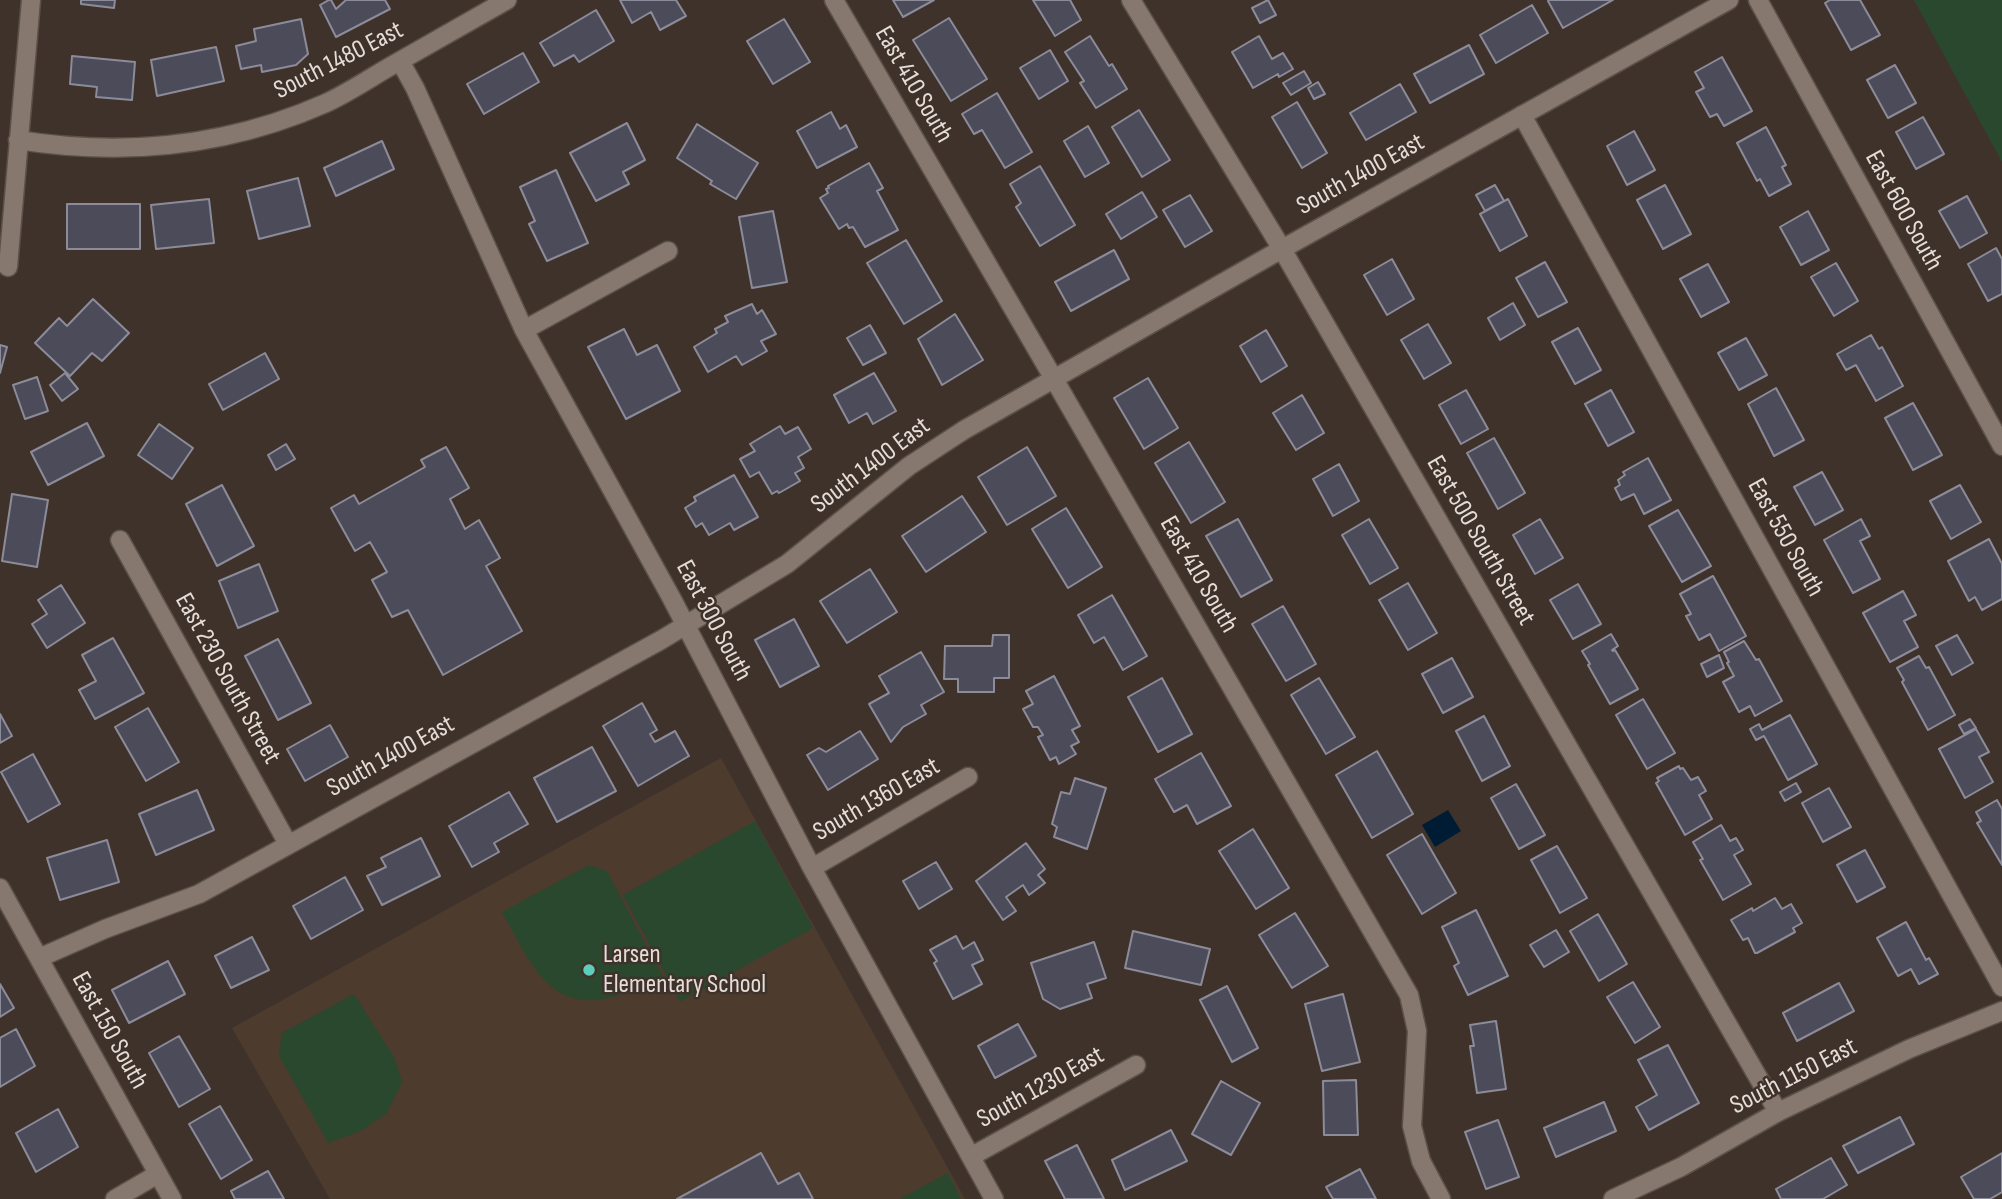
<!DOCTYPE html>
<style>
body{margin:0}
canvas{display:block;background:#3f322a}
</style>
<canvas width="2002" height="1199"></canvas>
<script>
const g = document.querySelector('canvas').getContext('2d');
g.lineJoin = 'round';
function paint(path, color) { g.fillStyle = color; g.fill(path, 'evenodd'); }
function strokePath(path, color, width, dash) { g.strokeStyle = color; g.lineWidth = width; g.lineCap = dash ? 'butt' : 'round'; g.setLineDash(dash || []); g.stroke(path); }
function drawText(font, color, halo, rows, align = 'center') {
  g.font = font + ' "Sofia Sans Condensed",sans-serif'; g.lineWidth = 5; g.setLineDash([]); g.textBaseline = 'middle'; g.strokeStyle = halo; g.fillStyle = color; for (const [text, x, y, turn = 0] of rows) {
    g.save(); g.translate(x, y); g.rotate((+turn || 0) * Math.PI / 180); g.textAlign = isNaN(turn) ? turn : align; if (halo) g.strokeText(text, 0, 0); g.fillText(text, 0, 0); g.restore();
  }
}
const built = new Path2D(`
 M721 758 965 1199H330L232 1028Z`);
const green = new Path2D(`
 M1914 0H2002V162Z
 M755 821 813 928 680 1002 623 895Z
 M589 865 607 871 663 977C646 983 629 992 612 997 548 1015 528 957 502 912Z
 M354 994 394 1057 402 1082 387 1113 361 1131 328 1143 279 1056 282 1033Z
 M948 1173 961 1199H901V1198Z`);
const water = new Path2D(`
 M1448 810 1461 831 1435 847 1422 825Z`);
const building = new Path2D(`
 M81 0H115L114 8 81 4Z
 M329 0H331L336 9 346 0H385L390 9 336 37 320 5Z
 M620 0H676L686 16 660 30 651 12 632 23Z
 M893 0H934L903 17Z
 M1033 0H1070L1081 20 1055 36Z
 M1268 0 1276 15 1260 23 1252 8Z
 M1613 0 1563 28 1548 1 1549 0Z
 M1830 0H1860L1880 35 1851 50 1825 3Z
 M1532 5 1548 33 1496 63 1480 35Z
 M596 10 614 41 579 62 574 55 554 66 540 43Z
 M949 18 987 79 951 101 913 40Z
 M301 19 308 54 296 65 262 72 261 65 241 69 236 46 256 41 254 29Z
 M784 19 810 62 773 84 747 41Z
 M1090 36 1109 66 1112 64 1127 89 1096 108 1080 83 1084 81 1065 52Z
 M1259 36 1272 59 1283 53 1293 69 1279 77 1278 74 1253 88 1232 52Z
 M1469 45 1484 74 1430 103 1414 74Z
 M216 47 224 81 157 96 151 60Z
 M1050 50 1068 81 1039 99 1020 68Z
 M523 53 539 82 484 114 467 84Z
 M72 56 135 62 132 100 96 97 97 87 70 84Z
 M1722 57 1752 111 1724 126 1717 114 1710 117 1696 92 1704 88 1695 72Z
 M1895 65 1916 103 1888 118 1867 80Z
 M1304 71 1311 83 1291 95 1283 83Z
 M1318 82 1325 94 1314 99 1308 88Z
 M1400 84 1416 112 1366 140 1350 113Z
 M997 93 1032 152 1005 168 982 130 974 134 962 114Z
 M1297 102 1327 153 1302 168 1272 117Z
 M1139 110 1170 160 1142 177 1112 127Z
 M831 112 840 129 846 125 857 147 817 168 797 131Z
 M1923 117 1944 154 1916 169 1896 132Z
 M627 123 645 160 623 172 629 184 596 201 570 153Z
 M697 124 758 163 736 199 710 184 712 181 677 158Z
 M1088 126 1109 163 1085 177 1064 141Z
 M1766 127 1786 165 1782 167 1791 184 1769 196 1760 179 1757 181 1737 143Z
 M1634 131 1655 170 1627 185 1607 146Z
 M382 141 394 169 336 196 324 168Z
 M869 163 883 188 877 191 898 230 865 247 853 227 849 228 847 224 839 229 820 198 828 193 826 189 829 188 828 186Z
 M1040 166 1075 225 1040 246 1016 207 1021 203 1010 184Z
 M556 170 588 243 547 261 529 224 535 221 520 187Z
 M298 178 310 226 259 239 247 191Z
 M1495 185 1504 201 1485 211 1476 195Z
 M1665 185 1691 234 1663 249 1637 200Z
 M1142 192 1157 217 1121 239 1106 214Z
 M1190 195 1212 231 1185 247 1163 210Z
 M1967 196 1987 233 1960 248 1939 211Z
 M209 199 214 243 156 249 151 205Z
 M1508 199 1527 236 1500 251 1480 214Z
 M67 204H140V249H67Z
 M773 211 787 282 752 288 739 217Z
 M1808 211 1829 250 1801 265 1780 227Z
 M906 240 942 301 904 324 867 263Z
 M1996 248 2002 259V294L1988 301 1968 264Z
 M1114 250 1129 279 1071 311 1055 282Z
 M1392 259 1414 299 1387 315 1364 275Z
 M1545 262 1567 302 1538 317 1516 278Z
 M1836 263 1858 301 1834 316 1811 277Z
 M1708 264 1729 302 1701 317 1680 279Z
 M93 299 129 333 102 361 92 353 70 376 35 343 59 318 67 326Z
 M1513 303 1525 325 1500 340 1488 318Z
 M752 304 757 314 762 310 776 334 761 341 767 351 742 365 736 356 708 372 694 347 717 333 715 329 728 322 725 316Z
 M955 314 983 360 942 385 918 339Z
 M1428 324 1451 363 1424 379 1401 340Z
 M870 325 886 353 863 365 847 338Z
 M1578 328 1601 370 1575 384 1552 342Z
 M624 329 637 355 657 345 680 391 626 419 588 347Z
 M1266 330 1287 366 1261 382 1240 346Z
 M1871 335 1879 349 1882 347 1903 386 1876 401 1856 365 1846 370 1837 354Z
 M1746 338 1767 375 1739 390 1718 353Z
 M0 345 7 347 0 373Z
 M265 353 279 379 223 410 209 384Z
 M65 373 78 389 62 401 50 385Z
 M874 373 896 411 873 424 867 413 849 423 834 395Z
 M37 377 48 411 25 419 13 385Z
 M1148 378 1178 428 1144 449 1114 398Z
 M1776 388 1804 440 1774 456 1748 404Z
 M1466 390 1488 429 1461 444 1439 405Z
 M1611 390 1634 432 1608 446 1585 404Z
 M1302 395 1324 433 1296 450 1273 413Z
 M1913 403 1942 455 1913 470 1885 418Z
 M87 423 104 456 48 485 31 452Z
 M159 424 193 448 172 479 138 455Z
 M780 426 785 434 798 427 811 449 798 457 804 468 795 473 800 481 779 493 777 491 772 494 759 472 750 477 740 459 755 451 750 444Z
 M1494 438 1525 493 1498 509 1467 453Z
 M1189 442 1225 502 1191 523 1155 463Z
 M286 444 295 459 276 470 268 455Z
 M446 447 469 488 450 499 465 529 479 520 500 558 486 566 522 631 443 675 408 610 392 617 372 580 387 572 370 542 355 551 331 508 354 495 359 504 425 467 421 460Z
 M1027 447 1056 496 1007 525 978 477Z
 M1648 458 1671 500 1644 514 1634 494 1621 500 1615 488 1620 485 1618 480 1625 475 1623 472Z
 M1339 464 1359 501 1333 516 1313 479Z
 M1822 472 1843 510 1815 525 1794 487Z
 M734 475 758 517 734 530 730 523 709 535 702 523 696 527 685 508 696 501 694 497Z
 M222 485 254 546 217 566 186 504Z
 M1960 485 1981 522 1951 539 1930 501Z
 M12 494 48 500 37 567 2 561Z
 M962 496 986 532 926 572 902 536Z
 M1066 508 1102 567 1068 588 1032 529Z
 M1678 510 1711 566 1682 582 1649 526Z
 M1238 519 1272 580 1241 597 1206 536Z
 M1369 519 1398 568 1370 584 1342 535Z
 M1540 519 1563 558 1535 574 1513 535Z
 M1861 519 1870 536 1860 541 1880 579 1853 593 1824 540Z
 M1989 539 2002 564V599L1982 610 1975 597 1969 601 1948 561Z
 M259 564 278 611 238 628 219 581Z
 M870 569 897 612 847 643 820 601Z
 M1713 576 1746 636 1719 651 1710 634 1699 640 1686 616 1691 614 1680 594Z
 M1408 583 1437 633 1408 650 1379 600Z
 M1578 584 1601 624 1573 639 1550 600Z
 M61 585 85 623 47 648 32 624 47 614 38 600Z
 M1903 591 1916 615 1904 621 1918 647 1890 662 1863 613Z
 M1112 595 1147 656 1123 670 1104 637 1094 643 1078 615Z
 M1283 606 1316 664 1286 681 1252 624Z
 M794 619 819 666 780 687 755 640Z
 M1611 634 1618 646 1612 650 1613 651 1615 650 1638 689 1610 704 1588 665 1590 664 1582 651Z
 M993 635H1009V678H994V692H958V679H944L945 646H992Z
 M1957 635 1973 663 1952 675 1936 646Z
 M113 638 144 693 95 719 79 690 96 681 82 655Z
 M278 639 311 703 278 720 245 656Z
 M1744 641 1756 660 1759 659 1782 701 1755 716 1750 706 1739 712 1723 682 1734 676 1727 663 1729 662 1724 652Z
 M921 652 944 692 921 705 926 714 903 727 891 742 869 704 889 693 879 676Z
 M1719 655 1724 668 1707 677 1701 664Z
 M1919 656 1926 668 1929 667 1955 715 1928 730 1902 682 1904 680 1897 668Z
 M1452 658 1473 697 1443 713 1422 674Z
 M1054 676 1080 726 1072 730 1079 742 1071 746 1076 754 1059 764 1056 757 1050 760 1038 737 1043 735 1038 727H1033L1023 709 1033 704 1026 691Z
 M1162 678 1192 734 1158 752 1128 697Z
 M1319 678 1355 737 1326 754 1291 695Z
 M1643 699 1675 753 1647 769 1616 715Z
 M642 703 657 730 650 734 655 742 675 731 689 756 638 786 603 726Z
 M148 708 179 762 146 781 115 727Z
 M0 714 12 736 0 743Z
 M1790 715 1817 764 1788 780 1764 736 1756 740 1750 729 1759 724 1762 730Z
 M1484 716 1510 766 1482 781 1456 731Z
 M1970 719 1976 728 1964 734 1959 725Z
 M330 725 348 757 305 781 287 749Z
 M1976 729 1989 752 1979 757 1993 782 1965 798 1939 749Z
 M860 731 878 759 828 790 807 755 819 748 826 752Z
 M592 747 616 791 557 822 534 778Z
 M1377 751 1413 814 1372 838 1336 775Z
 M1201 753 1231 806 1197 824 1187 805 1174 812 1155 779Z
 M33 754 60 804 28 822 1 772Z
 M1679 766 1680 769 1683 768 1691 780 1698 777 1706 791 1699 795 1712 819 1685 835 1656 783 1659 781 1657 778Z
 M1075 778 1106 788 1087 849 1054 837 1057 827 1052 824 1061 792 1070 794Z
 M1796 783 1801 792 1785 801 1780 792Z
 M1516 784 1545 835 1519 849 1491 798Z
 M1829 788 1851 827 1823 842 1802 803Z
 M197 790 214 830 156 855 139 814Z
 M509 792 528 824 494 843 499 852 472 867 449 826Z
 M1997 800 2002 809V865L1977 823 1981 821 1976 812Z
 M1721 825 1730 841 1736 838 1743 850 1734 855 1751 884 1723 900 1700 860 1703 859 1693 842Z
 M1253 829 1289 888 1256 909 1219 851Z
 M1422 834 1456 893 1422 914 1387 855Z
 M421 838 440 876 382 905 367 876 386 867 381 858Z
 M107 840 119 882 60 900 47 858Z
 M1026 843 1045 869 1038 875 1045 883 1029 895 1023 885 1006 897 1016 911 1003 920 976 881Z
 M1557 846 1587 898 1560 913 1531 860Z
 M1865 850 1885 887 1857 902 1837 865Z
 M936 862 952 889 919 909 903 881Z
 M345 877 363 910 311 939 293 906Z
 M1775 898 1782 909 1791 904 1802 923 1793 928 1795 932 1757 953H1755L1748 938 1743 940 1731 920 1752 908 1753 911Z
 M1476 910 1508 976 1468 995 1454 966 1459 963 1442 927Z
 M1295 913 1328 966 1292 988 1259 935Z
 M1598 914 1627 964 1599 981 1570 931Z
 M1906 922 1926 960 1929 958 1938 974 1919 984 1911 969 1898 976 1877 938Z
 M1556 930 1569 952 1544 967 1530 945Z
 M1133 931 1210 949 1201 985 1125 968Z
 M956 936 963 949 974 942 983 960 972 965 982 984 953 999 934 963 937 961 930 950Z
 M252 937 269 970 231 988 215 956Z
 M1094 942 1106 978 1087 984 1092 998 1060 1009 1043 999 1031 963Z
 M168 961 185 994 129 1023 112 990Z
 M1633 982 1660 1027 1635 1043 1607 997Z
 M1839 983 1854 1011 1797 1041 1783 1013Z
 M0 984 14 1008 0 1017Z
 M1227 986 1258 1048 1232 1062 1200 1000Z
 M1343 994 1360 1062 1322 1071 1305 1004Z
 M1496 1021 1506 1089 1477 1093 1470 1046H1474L1470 1025Z
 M1018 1024 1036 1056 995 1078 978 1046Z
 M16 1029 35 1066 0 1087V1038Z
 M179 1036 210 1089 179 1107 149 1053Z
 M1668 1045 1699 1103 1649 1130 1636 1107 1657 1095 1638 1060Z
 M1356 1080 1358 1135H1324L1323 1081Z
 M1221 1081 1260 1103 1231 1155 1192 1134Z
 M1604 1102 1616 1131 1556 1157 1544 1128Z
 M220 1106 252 1160 221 1179 189 1124Z
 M58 1109 78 1147 36 1172 16 1133Z
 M1900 1117 1914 1144 1858 1173 1843 1146Z
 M1498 1120 1519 1177 1486 1189 1465 1132Z
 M1171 1130 1187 1161 1125 1190 1112 1160Z
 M1077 1145 1104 1199H1065L1045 1161Z
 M761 1153 778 1184 799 1173 813 1199H677Z
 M2002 1153V1192L1990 1199H1974L1961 1177Z
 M1831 1158 1847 1185 1823 1199H1781L1776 1189Z
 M1360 1169 1376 1199H1333L1326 1187Z
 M268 1171 284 1199H235L231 1191Z`);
const minor = new Path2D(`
 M834 0 1054 379 1409 995 1417 1031 1412 1126 1421 1161 1441 1199
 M1131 0 1282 249 1778 1112
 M1758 0 2002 446
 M400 61 415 88 524 330 672 599 812 868 994 1199
 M1522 115 2002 987
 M18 140C125 157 227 147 326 103 348 93 370 78 391 66 429 44 468 22 507 0
 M8 267 31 0
 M524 330 668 251
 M120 540 288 844
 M812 868 968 777
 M0 888 172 1199
 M39 958 105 929 199 894 661 640 787 564 909 466 964 430 1282 249 1729 0
 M972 1156 1136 1065
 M115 1199 158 1174`);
const tertiary = new Path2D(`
 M1613 1199 1681 1167 1778 1112 1909 1049 2002 1011`);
const markers = [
 [589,970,7,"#5dceb9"]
];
const streetNames = [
 ["South 1480 East",339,61,-27],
 ["East 410 South",913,85,60],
 ["South 1400 East",1361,175,-29],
 ["East 600 South",1903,211,61],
 ["South 1400 East",871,466,-37],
 ["East 550 South",1785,538,61],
 ["East 500 South Street",1480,541,60],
 ["East 410 South",1198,575,60],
 ["East 300 South",713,621,62],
 ["East 230 South Street",227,679,61],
 ["South 1400 East",391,757,-29],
 ["South 1360 East",877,800,-30],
 ["East 150 South",109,1031,61],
 ["South 1150 East",1794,1077,-27],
 ["South 1230 East",1041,1088,-29]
];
const poiNames = [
 ["Larsen",603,955],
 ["Elementary School",603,985]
];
paint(built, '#4d3b2e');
paint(green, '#29482e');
paint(water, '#001b34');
paint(building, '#4c4b59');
strokePath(building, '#8c8b9a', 2);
strokePath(minor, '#5b5149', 21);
strokePath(tertiary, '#5b5149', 21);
strokePath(minor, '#86786e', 18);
strokePath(tertiary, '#86786e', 18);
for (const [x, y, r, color] of markers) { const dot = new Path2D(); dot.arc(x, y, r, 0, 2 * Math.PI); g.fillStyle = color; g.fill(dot); strokePath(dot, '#3f322a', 2.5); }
drawText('26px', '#e5ddd8', '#3f322a', streetNames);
drawText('26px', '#e5ddd8', '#3f322a', poiNames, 'left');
</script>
